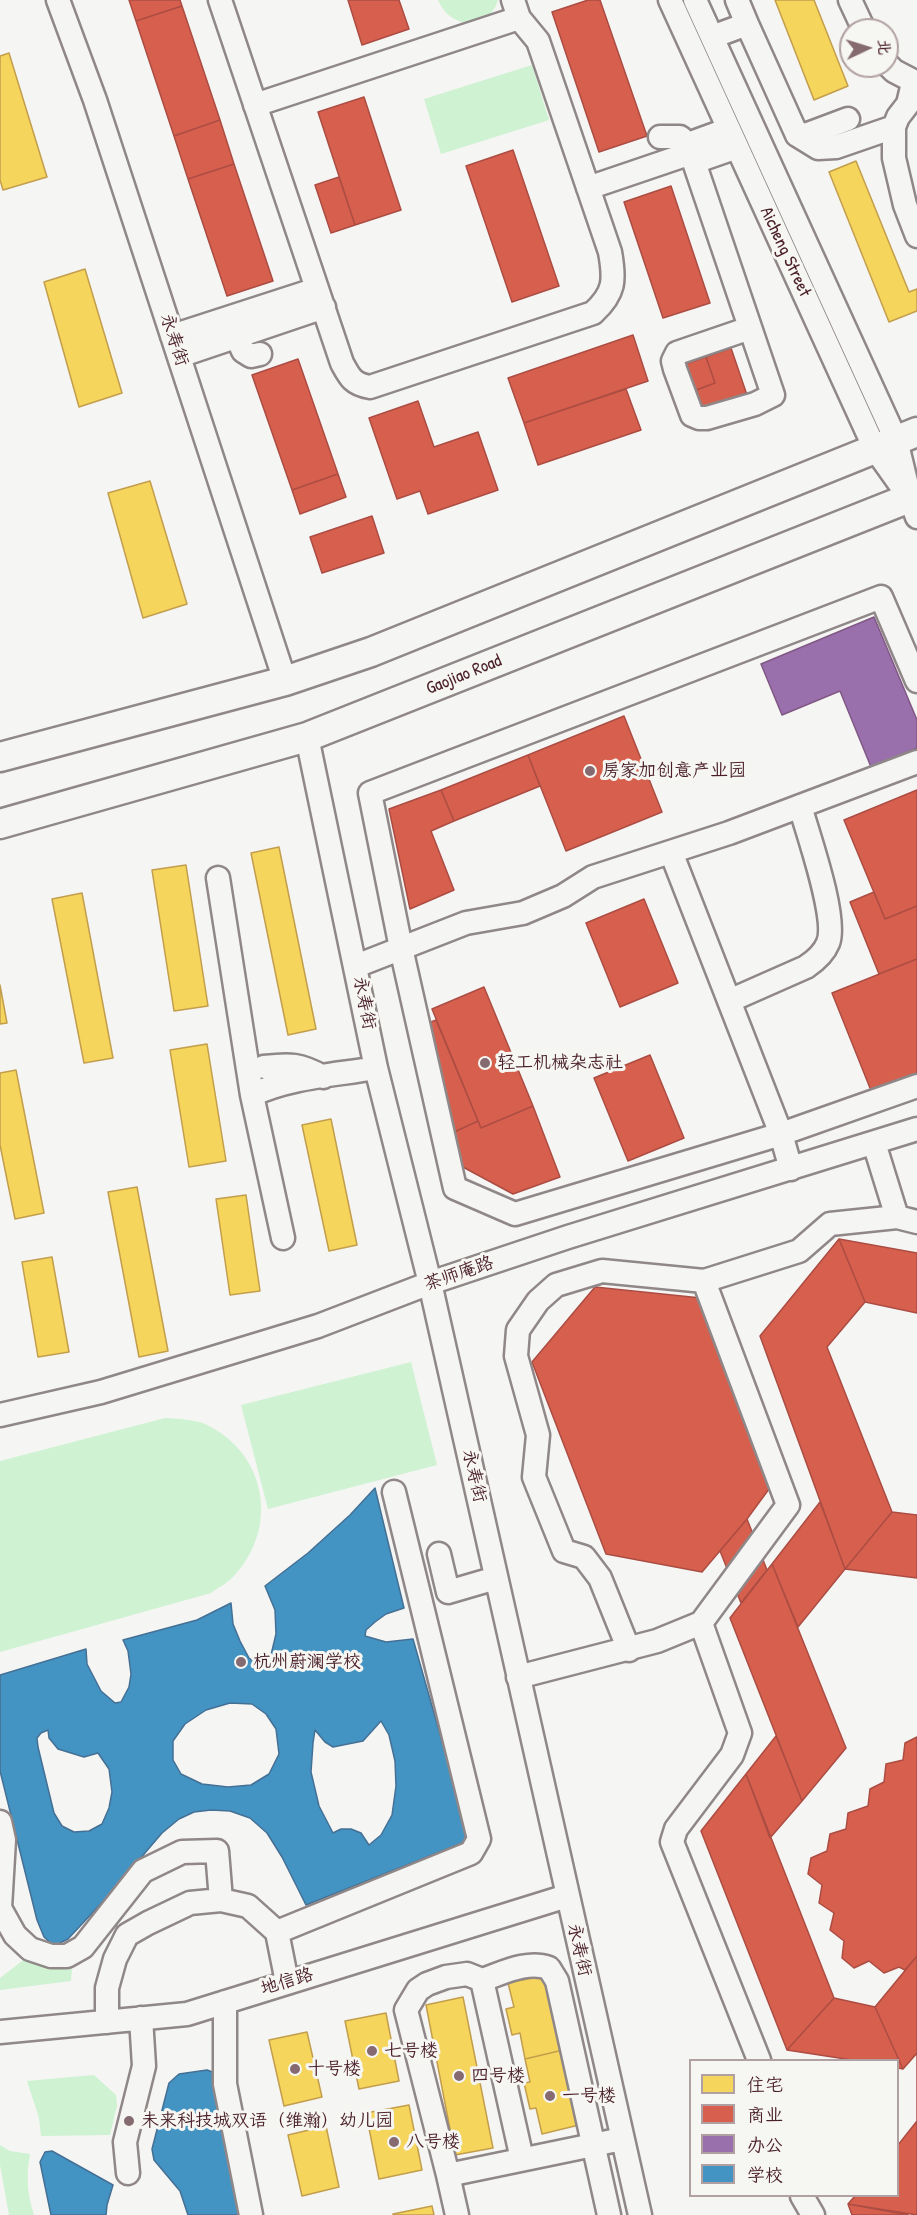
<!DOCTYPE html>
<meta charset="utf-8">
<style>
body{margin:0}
#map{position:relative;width:917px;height:2215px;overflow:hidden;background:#f5f5f3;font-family:"Patrick Hand","LXGW WenKai TC",sans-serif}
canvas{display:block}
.legend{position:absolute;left:689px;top:2059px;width:210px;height:138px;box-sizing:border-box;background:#f6f6f2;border:2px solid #b1a0a2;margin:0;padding:8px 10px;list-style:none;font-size:18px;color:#4a1f2b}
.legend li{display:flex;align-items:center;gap:12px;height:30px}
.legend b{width:30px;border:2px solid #b1a0a2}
.north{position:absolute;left:839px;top:18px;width:60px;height:60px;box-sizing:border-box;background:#f6f6f2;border:2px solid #b1a0a2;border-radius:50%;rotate:86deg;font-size:16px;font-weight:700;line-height:24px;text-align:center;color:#4a1f2b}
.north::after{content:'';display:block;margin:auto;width:21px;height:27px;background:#866a71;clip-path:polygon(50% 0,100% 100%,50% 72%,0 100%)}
</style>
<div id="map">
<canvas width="917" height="2215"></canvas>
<ul class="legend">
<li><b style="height:16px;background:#f6d55c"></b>住宅</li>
<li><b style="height:16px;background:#d6604d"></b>商业</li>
<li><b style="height:16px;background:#9970ab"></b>办公</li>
<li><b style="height:16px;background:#4393c3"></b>学校</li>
</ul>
<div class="north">北</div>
</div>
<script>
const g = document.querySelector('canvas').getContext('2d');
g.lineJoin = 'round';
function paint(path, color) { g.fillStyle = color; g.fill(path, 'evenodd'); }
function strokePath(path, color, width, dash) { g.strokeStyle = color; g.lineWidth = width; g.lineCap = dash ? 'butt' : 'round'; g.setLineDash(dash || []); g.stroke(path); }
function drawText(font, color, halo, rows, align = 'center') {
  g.font = font + ' "Patrick Hand","LXGW WenKai TC",sans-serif'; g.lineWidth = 6; g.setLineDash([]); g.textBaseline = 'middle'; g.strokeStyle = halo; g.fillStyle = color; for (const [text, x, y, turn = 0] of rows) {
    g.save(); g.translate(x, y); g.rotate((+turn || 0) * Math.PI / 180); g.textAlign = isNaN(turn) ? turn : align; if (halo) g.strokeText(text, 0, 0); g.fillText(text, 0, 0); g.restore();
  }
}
const green = new Path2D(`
 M438 0H498C488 33 450 29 438 0Z
 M532 65 549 120 441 154 424 99Z
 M411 1362 437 1465 268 1509 241 1405Z
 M165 1418C181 1419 197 1419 211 1427 268 1458 278 1530 233 1577 227 1583 218 1588 211 1593L0 1652V1461Z
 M26 1958 72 1967 71 1981 0 1990V1978Z
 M94 2075 116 2095 117 2106 110 2135 41 2136 39 2118 27 2081Z
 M0 2145 10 2151 30 2154C26 2176 27 2193 34 2215H9L0 2165Z`);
const homes = new Path2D(`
 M775 0H814L848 86 814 100Z
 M9 53 47 177 3 190 0 180V56Z
 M856 161 909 292 917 289V311L889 322 829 172Z
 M85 269 122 393 79 407 44 282Z
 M150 481 187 604 143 618 108 493Z
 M279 847 316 1029 288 1035 251 853Z
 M186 865 208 1006 174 1011 152 870Z
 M82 893 113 1058 84 1063 52 899Z
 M0 985 7 1023 0 1024Z
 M207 1044 226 1161 189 1167 170 1050Z
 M16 1070 44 1213 15 1219 0 1145V1073Z
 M331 1119 357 1245 329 1251 302 1125Z
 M137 1187 168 1351 139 1357 108 1192Z
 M246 1195 260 1291 230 1295 216 1199Z
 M52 1257 69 1352 38 1357 22 1262Z
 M546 1975 563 2050 525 2059 520 2033 512 2035 506 2009 514 2007 508 1983Z
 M463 1997 493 2148 455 2155 426 2005Z
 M386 2013 399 2081 359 2089 345 2021Z
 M307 2032 322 2097 284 2106 269 2040Z
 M563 2050 579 2125 542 2134 536 2108 530 2109 524 2083 530 2082 525 2059Z
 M409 2105 422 2170 379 2179 366 2113Z
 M326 2126 339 2187 302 2196 288 2135Z
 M432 2206 434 2215H393V2214Z`);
const shops = new Path2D(`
 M129 0H180L182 6 136 21Z
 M348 0H399L409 29 362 45Z
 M588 0H600L647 136 599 152 552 12Z
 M182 6 220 120 174 136 136 21Z
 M364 97 401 210 355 225 318 112Z
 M220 120 234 164 188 179 174 136Z
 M513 150 559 286 512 302 466 166Z
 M234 164 273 281 227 296 188 179Z
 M339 177 355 225 331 233 315 185Z
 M671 186 710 303 663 318 624 202Z
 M633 335 648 381 524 423 508 378Z
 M731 348 747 395 698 412 691 392 715 383 706 357Z
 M706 357 715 383 691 392 682 365Z
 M298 359 338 474 292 490 252 375Z
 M626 389 641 430 538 465 524 423Z
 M418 401 434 447 478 432 498 490 428 514 420 491 397 499 369 418Z
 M338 474 346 497 300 514 292 490Z
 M372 516 384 553 322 573 310 537Z
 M624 716 662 812 566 851 528 755Z
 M528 755 540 786 454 821 441 790Z
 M441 790 454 821 431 831 454 890 410 909 389 809Z
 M917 790V906L885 919 844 820Z
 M874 892 885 919 917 906V959L879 974 850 902Z
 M644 899 678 983 620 1007 586 923Z
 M917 959V1075L872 1093 832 993Z
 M484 987 533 1106 481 1128 432 1009Z
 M436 1020 478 1121 452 1133 426 1024Z
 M650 1055 684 1138 628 1161 594 1078Z
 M533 1106 560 1177 513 1194 461 1166 452 1133 478 1121 481 1128Z
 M839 1239 865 1302 827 1347 892 1512 845 1569 760 1336Z
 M839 1239 917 1253V1313L865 1302Z
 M595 1287 701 1298 769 1489 747 1519 702 1572 606 1554 532 1362Z
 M820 1502 845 1569 798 1627 772 1564Z
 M892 1512 917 1515V1578L845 1569Z
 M747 1519 767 1570 741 1603 720 1551Z
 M772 1564 846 1748 802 1801 730 1618Z
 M776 1736 802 1801 770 1838 746 1774Z
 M917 1737V1956L905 1970 899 1967 884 1973 869 1961 854 1968 842 1958 844 1941 830 1930 834 1913 819 1903 822 1885 808 1874 811 1858 827 1851 830 1834 846 1829 848 1813 868 1806 870 1789 884 1782 886 1764 903 1760 905 1743Z
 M746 1774 834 1998 787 2050 701 1831Z
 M917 1956V2053L903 2069 875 2007Z
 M834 1998 875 2007 903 2069 898 2068V2060H852L787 2050Z
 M917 2053V2121L898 2145V2068L903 2069Z
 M917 2053V2121L898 2145V2068L903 2069Z
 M917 2121V2215L848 2204 855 2196H898V2145Z
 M848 2204 908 2215H852Z`);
const offices = new Path2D(`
 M874 617 917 720V748L871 767 840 691 782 715 761 664Z`);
const schools = new Path2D(`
 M375 1488 404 1608 386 1614 375 1622 366 1630 365 1636 386 1642 413 1639 470 1840 306 1905 282 1857 267 1833 250 1818 230 1811 211 1810 194 1812 179 1819 162 1833 110 1894 68 1939 54 1946 44 1937 37 1920 0 1771V1675L86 1649 87 1664 101 1691 115 1703 121 1702 129 1687 131 1674 128 1651 123 1640 197 1620 231 1603 233 1624 240 1641 249 1658 259 1665 264 1664 270 1659 276 1634 275 1610 265 1586 308 1553 350 1515ZM230 1703 252 1704 266 1714 276 1729 279 1754 269 1774 251 1785 228 1787 202 1784 181 1774 173 1760V1741L185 1724 206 1710ZM381 1721 389 1735 395 1761 396 1786 392 1815 381 1835 369 1845 361 1833 351 1829H341L333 1833 319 1806 311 1772 313 1743 315 1730 325 1742 333 1747 363 1741ZM48 1730 49 1738 58 1749 84 1757 98 1753 109 1769 112 1792 109 1808 102 1824 89 1831 74 1832 62 1826 54 1813 38 1747 37 1738 41 1733Z
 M207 2070 215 2073 243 2215H188L180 2191 154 2160 152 2149 169 2083 179 2074Z
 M52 2151 113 2185 107 2205 106 2215H51L40 2162 45 2152Z`);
const minor = new Path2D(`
 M58 0 95 100 285 681
 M220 0 342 363C350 378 353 384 370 387L593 313C615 293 615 280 610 252L538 41 519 18 513 0
 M670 0 875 449 902 487
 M695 0 896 440 910 498 917 517
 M737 0 747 24
 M850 0 864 30
 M712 37 747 24 797 135 808 134 848 119
 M887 64 894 71 917 83
 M255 105 519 18
 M894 127V158L905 205 917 236
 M797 135 818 148 836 147 894 127 898 117 908 104 913 83
 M660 137H680L688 144 694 162 773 395 755 404 707 418H699L692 415 675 369 673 361 677 353 750 328
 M688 144 729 129
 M694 162 737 147
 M588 188 691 153
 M172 336 317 289
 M237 337 243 351 251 356 260 354
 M179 356 324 307
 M917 681 881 597 370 793 401 948 455 1188 515 1214 781 1134 917 1086
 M307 737 376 1068 430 1283 640 2215
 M671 852 781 1134 791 1169
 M218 878 252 1095C289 1077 336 1075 376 1068
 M356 966 466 923 523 913 563 896 593 877 729 833 917 762
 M729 1001 806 967C815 961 824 953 828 943 838 919 808 834 800 806
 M264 1067C290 1064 300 1064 323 1077
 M252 1095 283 1238
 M874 1143 897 1217
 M0 1415 101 1392 318 1326 430 1283 568 1237 917 1129
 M439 1554 448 1592 496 1578
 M701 1623 740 1733 732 1755 676 1829 672 1842 759 2060
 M629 1650 600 1578 584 1557 564 1551 534 1477 538 1435 516 1356 518 1330 538 1301 556 1285 602 1271 704 1281
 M518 1677 657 1641 701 1623 788 1505 704 1281 799 1251 830 1224 897 1217 917 1222
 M0 1822 4 1840 0 1908 15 1935 30 1949 51 1956H67L83 1947 143 1871 182 1852 217 1851 221 1900
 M277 1932 471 1853 479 1839 394 1492
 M482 1980C503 1973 527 1960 549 1968L557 1981 609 2215
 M225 2002V2084L251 2215
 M107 2022V1988L115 1959 127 1935 148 1923 190 1903 221 1900 248 1906 277 1932 287 1982
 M0 2032 187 2014 567 1896
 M522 2159 482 1980 467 1974 446 1977 427 1984 418 1990 406 2010 448 2175 622 2139
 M128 2173 125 2142 144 2066 141 2018
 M448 2175 457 2215
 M802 2196 813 2215`);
const major = new Path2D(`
 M0 757 285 681 371 652 917 432
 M0 824 307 737 917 495`);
const markers = [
 [590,771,6,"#866a71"],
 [485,1063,6,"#866a71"],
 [241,1662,6,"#866a71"],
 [372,2051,6,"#866a71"],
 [295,2069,6,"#866a71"],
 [459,2076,6,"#866a71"],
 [550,2096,6,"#866a71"],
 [129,2121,6,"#866a71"],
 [394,2142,6,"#866a71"]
];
const streetNames = [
 ["Aicheng Street",785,252,65],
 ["永寿街",174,340,72],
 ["Gaojiao Road",464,675,-22],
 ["永寿街",364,1003,79],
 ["茶师庵路",459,1274,-19],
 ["永寿街",474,1476,77],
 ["永寿街",579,1950,77],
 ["地信路",287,1982,-17]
];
const poiNames = [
 ["房家加创意产业园",602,771],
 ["轻工机械杂志社",497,1063],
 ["杭州蔚澜学校",253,1662],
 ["七号楼",384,2051],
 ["十号楼",307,2069],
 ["四号楼",471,2076],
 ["一号楼",562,2096],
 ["未来科技城双语（维瀚）幼儿园",141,2121],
 ["八号楼",406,2142]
];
paint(green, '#cef2d2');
paint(homes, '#f6d55c');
strokePath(homes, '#c29e4d', 1.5);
paint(shops, '#d6604d');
strokePath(shops, '#ac4c43', 1.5);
paint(offices, '#9970ab');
strokePath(offices, '#815885', 1.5);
paint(schools, '#4393c3');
strokePath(schools, '#457095', 1.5);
strokePath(minor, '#8f8788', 27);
strokePath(major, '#8f8788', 33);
strokePath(minor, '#f5f5f3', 22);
strokePath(major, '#f5f5f3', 28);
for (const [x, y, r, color] of markers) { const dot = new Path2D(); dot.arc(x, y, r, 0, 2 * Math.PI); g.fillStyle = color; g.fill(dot); strokePath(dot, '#f6f6f2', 2); }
drawText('18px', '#4a1f2b', '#f6f6f2', streetNames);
drawText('18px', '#4a1f2b', '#f6f6f2', poiNames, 'left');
</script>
